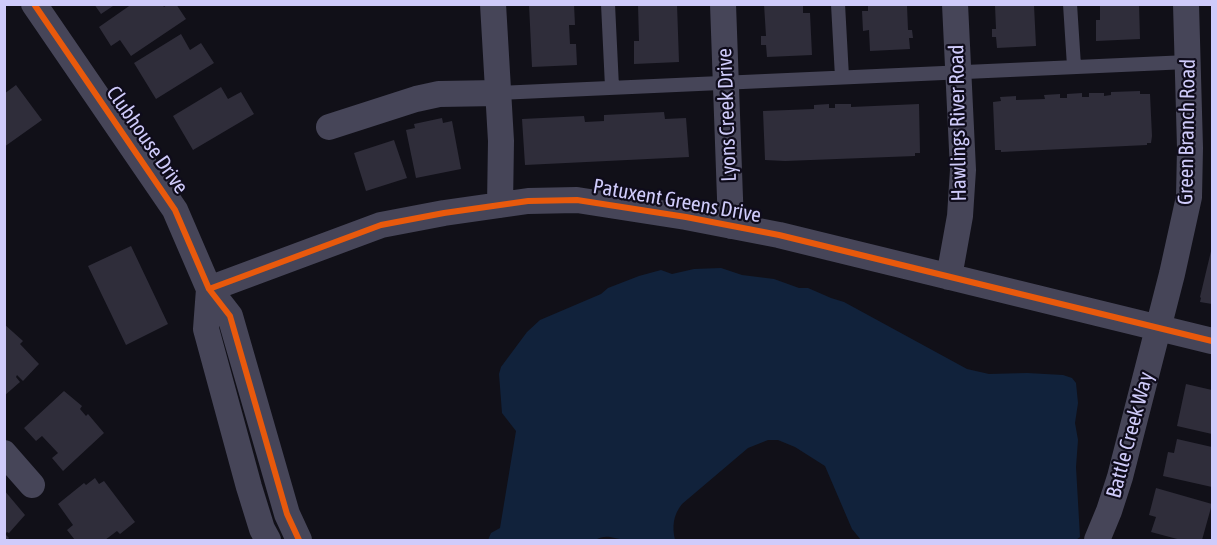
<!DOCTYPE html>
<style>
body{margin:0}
#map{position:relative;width:1217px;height:545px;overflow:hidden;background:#111018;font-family:"Asap Condensed",sans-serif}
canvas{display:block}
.frame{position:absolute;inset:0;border:6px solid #cfcbfa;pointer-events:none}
</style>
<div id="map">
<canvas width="1217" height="545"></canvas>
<div class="frame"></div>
</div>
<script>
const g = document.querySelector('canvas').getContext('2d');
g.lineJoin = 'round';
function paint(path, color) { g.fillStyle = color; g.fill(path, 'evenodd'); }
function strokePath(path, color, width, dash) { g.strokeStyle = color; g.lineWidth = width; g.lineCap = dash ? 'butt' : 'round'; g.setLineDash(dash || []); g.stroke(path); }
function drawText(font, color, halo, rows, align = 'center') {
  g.font = font + ' "Asap Condensed",sans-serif'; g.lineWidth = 4.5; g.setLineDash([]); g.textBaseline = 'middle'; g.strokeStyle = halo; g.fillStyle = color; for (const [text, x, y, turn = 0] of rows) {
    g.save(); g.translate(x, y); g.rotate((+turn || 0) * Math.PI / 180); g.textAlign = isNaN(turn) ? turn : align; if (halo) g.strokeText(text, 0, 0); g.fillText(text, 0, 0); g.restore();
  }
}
const water = new Path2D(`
 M721 268 742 275 774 279 799 288H808L831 298 844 302 967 369 989 374 1027 373 1063 375 1072 378 1076 383 1078 403 1075 423 1078 440 1076 467 1080 537 1076 540H861L852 529 825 466 795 447 778 440H768L748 448 682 504C673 515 672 527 675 540 660 541 642 543 627 540 614 539 607 533 595 540H488L491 533 500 528 516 431 502 413 499 374 501 367 527 332 540 320 601 294 608 288 639 276 661 270 672 274 694 269Z`);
const building = new Path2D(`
 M94 4H116L101 14Z
 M132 4H162L164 7 168 4H176L186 19 131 56 120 40 111 46 99 27Z
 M529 4H574L575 25H569L570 44H576L577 65 532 67Z
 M638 4H677L679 62 634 64V41H639Z
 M764 4H803V13H810L812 55 767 57 766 45H761V36H766Z
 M1100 4H1139L1140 39 1096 41V20H1100Z
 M868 5H907L908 30H912L913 38H909L910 49 870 51 869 30 863 31 862 11H868Z
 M995 5H1034L1036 46 997 48 996 37H992V29H996Z
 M181 34 190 50 201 43 214 63 156 99 134 63Z
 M16 85 42 120 4 147V94Z
 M221 87 228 99 241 92 254 114 193 150 173 116Z
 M1140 91V94H1150L1152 136 1151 143H1147V145L1001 152V150H995L993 102 1001 101 1000 97 1016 96V100L1045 99 1044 95 1060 94V98H1067V94L1082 93V97H1089V93H1104V96L1111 95V92Z
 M829 104V108H835V104H851V107L919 104 920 153H915V156L785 161 765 160 763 111 814 109V105Z
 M664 112 665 119 686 118 689 157 525 165 522 119 584 116 585 122 604 121V115Z
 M442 118 443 123 452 121 461 169 416 178 406 130 415 128 414 124Z
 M394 140 407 178 366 191 354 153Z
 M131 246 168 324 126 345 88 266Z
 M1212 247V304L1200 302 1201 298 1200 297Z
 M4 324 23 341 20 344 39 364 23 381 17 375 16 377 20 382 4 396Z
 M1186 384 1212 390V434L1177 426Z
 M64 391 82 406 80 409 86 416 88 414 104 433 63 471 52 458 58 453 42 436 36 441 24 428Z
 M1177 439 1212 447V487L1163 476 1168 452 1174 453Z
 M95 478 99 484 104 481 135 522 120 534 117 531 105 540H75L67 530 73 525 58 504 84 483 86 485Z
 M1156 488 1212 504 1202 540H1181L1151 532 1156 517 1149 515Z
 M4 490 25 515 9 533 7 532 5 534 9 538 7 540H4Z`);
const lane = new Path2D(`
 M608 4 612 87
 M838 4 842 77
 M1070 4 1074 66
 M498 93 1188 62`);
const street = new Path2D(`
 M34 4 175 210 209 289 230 316 287 514 299 540
 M493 4 501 141 500 205
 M723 4 731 226
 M329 127 416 99 439 94 498 93
 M949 277 960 216 963 170 955 4
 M209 289 381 225 444 213 528 201 577 200 686 217 779 235 1212 341
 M209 289 206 329 249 487 262 529 268 540
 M4 453 32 485
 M1097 540 1109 511 1120 477 1172 274 1189 197 1190 148 1186 4`);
const cycleway = new Path2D(`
 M34 4 175 210 209 289 230 316 287 514 299 540
 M209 289 381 225 444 213 528 201 577 200 686 217 779 235 1212 341`);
const streetNames = [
 ["Lyons Creek Drive",727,115,-92],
 ["Hawlings River Road",958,123,-91],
 ["Green Branch Road",1187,132,-89],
 ["Clubhouse Drive",147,140,55],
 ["Patuxent Greens Drive",677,201,10],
 ["Battle Creek Way",1130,435,-75]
];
paint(water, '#11223b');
paint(building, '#2f2d3a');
strokePath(lane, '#464558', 14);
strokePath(street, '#464558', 26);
strokePath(cycleway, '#e8590c', 6);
drawText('21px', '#cfcbfa', '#0f0c1b', streetNames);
</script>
